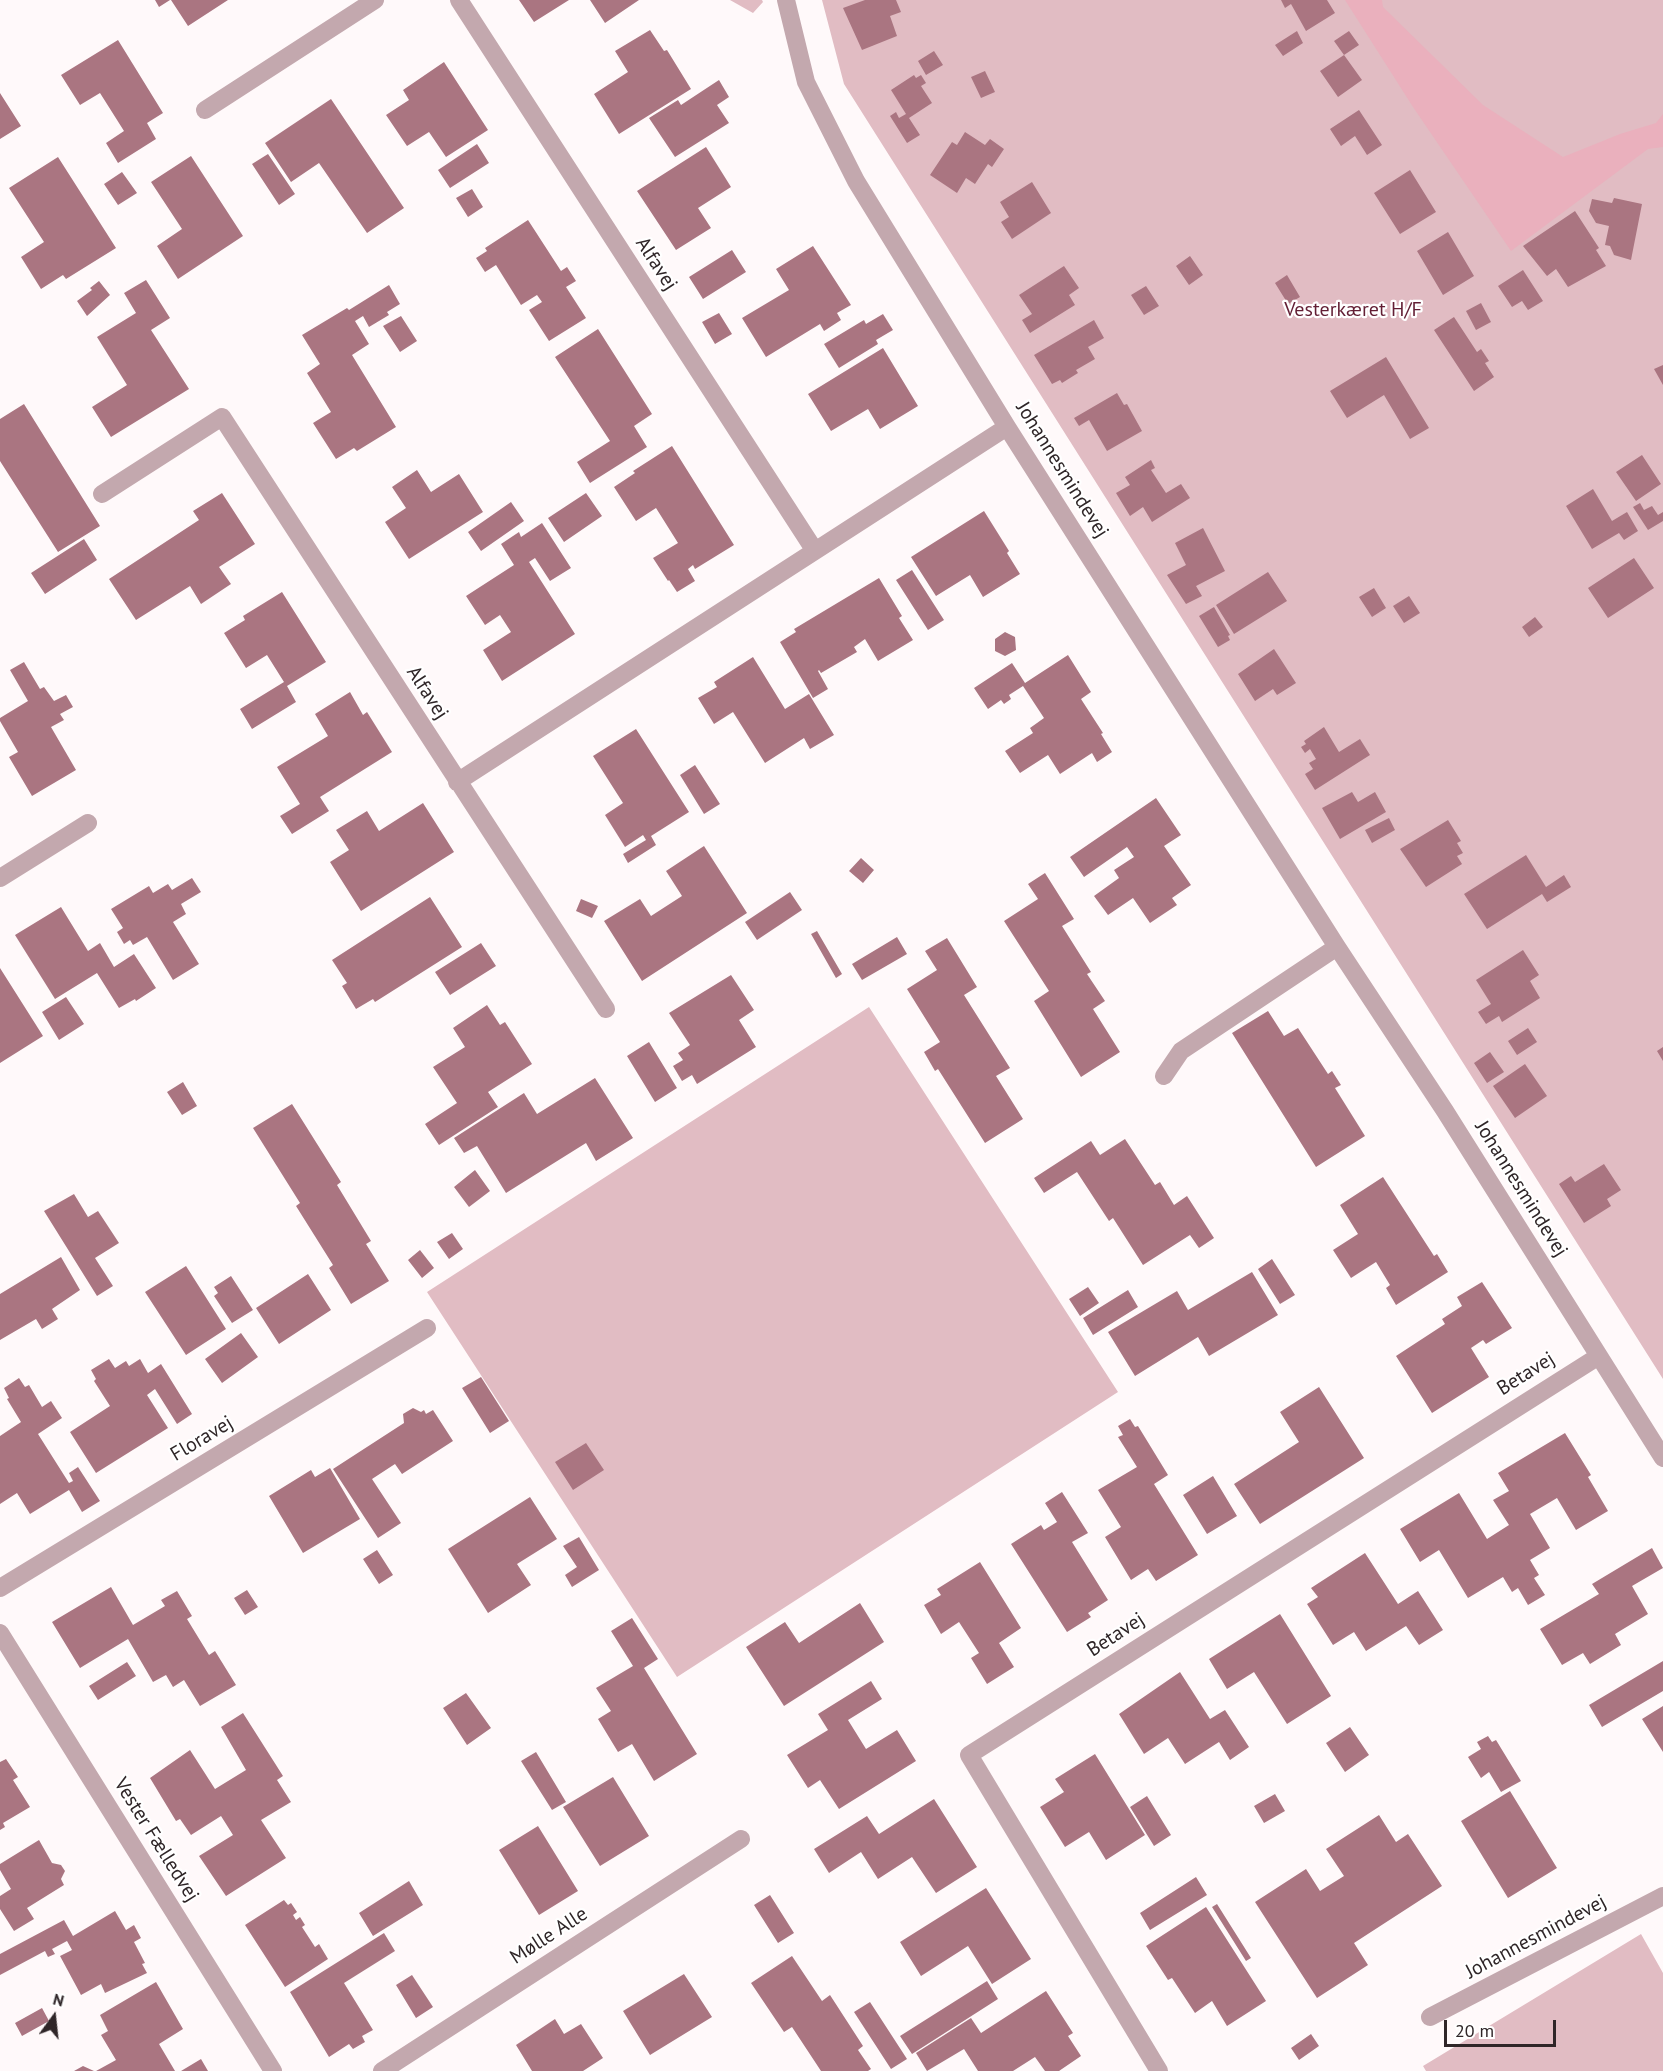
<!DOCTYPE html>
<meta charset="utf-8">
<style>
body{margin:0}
#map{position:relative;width:1663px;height:2071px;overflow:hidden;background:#fff9fa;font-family:"PT Sans",sans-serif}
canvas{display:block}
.north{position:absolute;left:24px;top:1987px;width:60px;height:60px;-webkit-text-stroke:4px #fff;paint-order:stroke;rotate:15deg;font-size:16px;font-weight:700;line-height:24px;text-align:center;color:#2f2628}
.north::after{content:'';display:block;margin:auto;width:21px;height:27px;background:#2f2628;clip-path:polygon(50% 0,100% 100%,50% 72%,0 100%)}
.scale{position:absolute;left:1444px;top:2020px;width:112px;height:27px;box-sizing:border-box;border:3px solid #2f2628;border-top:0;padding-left:8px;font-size:18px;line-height:21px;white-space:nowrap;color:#2f2628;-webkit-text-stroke:4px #fff;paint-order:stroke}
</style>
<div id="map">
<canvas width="1663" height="2071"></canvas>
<div class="north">N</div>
<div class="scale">20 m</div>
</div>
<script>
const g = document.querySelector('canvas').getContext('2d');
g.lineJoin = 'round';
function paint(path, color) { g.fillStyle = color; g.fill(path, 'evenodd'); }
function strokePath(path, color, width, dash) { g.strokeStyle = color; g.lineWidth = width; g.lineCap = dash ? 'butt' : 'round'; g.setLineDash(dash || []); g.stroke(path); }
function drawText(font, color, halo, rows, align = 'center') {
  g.font = font + ' "PT Sans",sans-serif'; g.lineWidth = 4.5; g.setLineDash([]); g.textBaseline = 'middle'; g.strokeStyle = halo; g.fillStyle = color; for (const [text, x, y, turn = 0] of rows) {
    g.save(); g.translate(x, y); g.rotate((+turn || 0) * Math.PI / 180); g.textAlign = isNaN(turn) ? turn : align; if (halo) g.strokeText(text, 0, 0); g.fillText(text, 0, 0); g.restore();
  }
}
const green = new Path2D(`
 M730 0H762L763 2 753 13Z
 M822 0H1663V1379L844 84Z
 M869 1007 1118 1392 677 1677 427 1292Z
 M1641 1934 1663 1973V2071H1426L1423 2066Z`);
const forest = new Path2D(`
 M1345 0H1382L1383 7 1483 105 1563 157 1620 134 1656 123 1663 114V147L1648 149 1511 251 1413 107Z`);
const building = new Path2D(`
 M155 0H170L159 7Z
 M171 0H228L188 26Z
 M519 0H569L534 22Z
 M590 0H639L605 23Z
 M865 0H896L901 12 890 16 897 36 862 50 843 8Z
 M1281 0H1327L1335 13 1306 31 1291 4 1285 8Z
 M650 30 664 51 667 50 691 89 619 134 594 94 628 72 615 51Z
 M1297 31 1303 43 1283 56 1275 45Z
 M1349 31 1359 45 1344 55 1362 80 1338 97 1320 71 1344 55 1334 41Z
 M118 40 163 113 147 123 156 139 118 163 106 143 124 131 100 93 80 105 61 75Z
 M934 51 943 65 926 75 918 61Z
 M444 62 488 130 446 157 429 132 407 146 386 115 409 100 403 90Z
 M985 71 995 92 981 98 971 77Z
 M914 75 916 78 921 75 926 83 921 86 932 103 909 118 920 135 907 143 890 116 896 112 899 118 906 114 891 90Z
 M719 80 729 97 717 105 729 123 675 157 649 118 678 100 681 105Z
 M0 93 21 126 0 139Z
 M331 99 404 208 367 233 319 163 291 182 265 143Z
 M1359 110 1382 145 1367 155 1355 136 1341 146 1330 129Z
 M965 132 985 145 990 139 1004 149 992 167 988 164 975 184 966 178 957 193 930 175 952 142 957 145Z
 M477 144 489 163 450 188 438 170Z
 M706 147 731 187 698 208 711 228 676 250 637 191Z
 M268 154 295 194 279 205 252 164Z
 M191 156 243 236 178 279 157 246 182 229 151 182Z
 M58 157 116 248 66 279 63 275 41 289 21 257 44 242 9 188Z
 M1410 170 1436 212 1400 234 1374 193Z
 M122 172 137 193 118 205 104 184Z
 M1032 182 1051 213 1012 239 1001 222 1009 217 1000 202Z
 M472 189 483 207 468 217 456 198Z
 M1614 198 1642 204 1631 260 1614 255 1610 246 1605 245 1609 226 1596 223 1589 211 1592 199 1612 203Z
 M1575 211 1599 248 1596 250 1606 266 1568 287 1556 269 1547 276 1523 246Z
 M528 220 561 271 567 267 576 281 566 287 586 318 549 341 529 310 542 302 537 295 521 305 496 265 485 272 476 258 487 251 485 248Z
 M1448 232 1474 276 1443 295 1417 251Z
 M813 246 851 305 837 313 841 320 824 331 820 324 766 357 742 318 789 290 776 269Z
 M732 250 746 272 703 299 689 277Z
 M1190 256 1203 275 1189 285 1176 266Z
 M1064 266 1079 288 1069 295 1075 305 1030 333 1022 320 1032 314 1019 295Z
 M1523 270 1543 301 1528 310 1522 301 1512 307 1498 286Z
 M1287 275 1300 297 1288 304 1275 283Z
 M146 280 170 318 151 330 189 389 111 437 92 407 127 385 97 337 136 313 124 293Z
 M99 281 110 295 87 316 77 301 92 290 90 288Z
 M389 285 400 304 387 312 389 315 369 327 363 316 355 321 369 344 352 355 396 427 357 451 354 448 336 459 313 423 331 412 307 373 320 364 302 335 347 308 349 310Z
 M1146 286 1159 306 1144 315 1131 295Z
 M1481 303 1491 322 1476 330 1466 311Z
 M719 313 732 334 715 344 702 322Z
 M883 314 893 330 876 340 878 344 839 368 824 344 864 320 866 324Z
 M401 316 417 341 400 352 383 326Z
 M1454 317 1477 352 1481 349 1489 361 1485 363 1494 377 1474 391 1434 330Z
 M1094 320 1104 338 1088 347 1095 359 1076 370 1078 373 1062 383 1060 380 1052 384 1034 355Z
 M598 329 652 414 634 426 647 447 590 483 577 462 610 441 555 357Z
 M883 348 918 406 880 429 868 409 831 431 808 394Z
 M1386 357 1429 428 1410 439 1384 395 1347 418 1330 391Z
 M1663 365V385L1654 369Z
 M1117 393 1124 405 1127 404 1142 431 1107 451 1089 420 1079 426 1074 418Z
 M24 404 100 526 58 552 0 461V419Z
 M672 446 734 545 695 569 693 565 688 569 695 581 677 592 669 580 668 581 653 558 678 543 656 508 636 521 614 487 635 473 633 471Z
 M1642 455 1661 484 1636 501 1616 472Z
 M1151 460 1155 468 1151 470 1166 493 1181 484 1190 498 1152 522 1143 507 1130 516 1116 493 1130 485 1125 477Z
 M417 470 431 492 459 474 483 512 409 559 385 522 406 508 392 487Z
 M1593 489 1612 521 1627 512 1638 531 1624 540 1619 533 1592 549 1566 506Z
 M222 493 255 544 219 567 231 584 201 604 190 586 136 620 109 579 199 520 193 511Z
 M586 493 602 516 564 542 548 518Z
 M511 502 524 521 481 551 468 532Z
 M1640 503 1644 510 1652 506 1658 515 1663 512V521L1648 530 1633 507Z
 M984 511 1009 551 1007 553 1020 574 983 597 970 575 936 596 911 557Z
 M542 523 571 568 550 581 535 558 529 562 575 634 502 681 483 650 511 632 500 615 485 625 466 596 514 565 501 544 519 532 521 537Z
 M1203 528 1225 571 1196 586 1202 596 1186 604 1167 575 1186 565 1175 543Z
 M84 539 97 560 45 594 31 573Z
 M1634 558 1654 588 1608 618 1588 588Z
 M912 570 944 620 928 630 896 580Z
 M1268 572 1287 601 1234 634 1216 605Z
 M879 578 902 616 899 618 913 640 878 661 865 639 854 647 857 652 821 673 819 670 818 671 828 689 813 698 780 642 796 632 794 629Z
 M1374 588 1386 608 1372 617 1359 597Z
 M282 592 326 662 287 686 296 702 252 729 240 709 284 682 267 655 246 668 224 633 245 620 243 616Z
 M1409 596 1420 613 1404 623 1393 606Z
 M1214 607 1230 635 1228 636 1230 640 1218 647 1199 616Z
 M1535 617 1543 627 1529 637 1522 627Z
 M1005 632 1015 637 1016 650 1005 656 995 651V639Z
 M1274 649 1296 683 1277 695 1273 689 1255 701 1238 674Z
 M1068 655 1091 692 1081 699 1103 733 1101 734 1112 752 1097 762 1092 753 1060 774 1048 755 1020 773 1005 751 1033 733 1030 728 1044 718 1023 686 1009 695 1011 699 1004 704 1001 700 988 709 974 688 1012 663 1025 683Z
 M753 657 785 709 809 694 834 735 810 749 804 738 765 763 733 712 714 724 698 698 717 687 714 682Z
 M24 662 40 689 44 687 54 701 66 695 73 707 60 714 64 720 51 727 76 770 32 796 9 757 18 752 0 721V718L28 701 10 670Z
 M350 692 363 715 367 712 392 752 320 797 329 811 292 834 280 816 300 804 277 767 328 736 315 714Z
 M1324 727 1339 752 1360 739 1370 755 1315 790 1305 774 1313 769 1309 763 1316 759 1310 749 1305 753 1301 747 1306 744 1304 741Z
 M636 729 689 812 651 836 656 845 628 863 623 854 646 840 643 835 625 847 605 815 623 803 593 756Z
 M695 765 720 804 704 814 680 775Z
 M1352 792 1358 802 1375 792 1386 812 1340 839 1322 808Z
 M1156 798 1181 835 1164 846 1191 885 1172 898 1177 905 1150 923 1133 898 1108 915 1094 896 1119 878 1114 870 1134 857 1127 847 1084 877 1070 857Z
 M423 803 454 852 361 911 330 862 349 850 336 830 367 811 379 831Z
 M1389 818 1395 830 1372 843 1365 830Z
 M1448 820 1461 841 1457 843 1463 853 1457 856 1462 864 1426 887 1400 849Z
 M704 846 747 913 642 981 604 921 640 899 651 916 682 896 666 871Z
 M1526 855 1546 887 1564 875 1571 887 1547 902 1542 894 1487 929 1464 894Z
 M861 858 874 870 863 883 849 871Z
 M1045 873 1074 919 1062 926 1091 972 1087 974 1105 1001 1093 1009 1120 1052 1081 1077 1034 1001 1049 991 1004 921 1038 899 1028 884Z
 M192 878 201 892 181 904 186 914 173 922 199 964 173 980 147 937 133 945 130 940 124 944 117 932 123 928 111 909 149 886 153 893 168 884 172 890Z
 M790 892 802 910 757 940 745 922Z
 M430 897 462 947 375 1002 373 999 356 1009 342 986 347 983 332 960Z
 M581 899 598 906 592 918 576 911Z
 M61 907 88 951 100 943 114 967 134 954 156 988 136 1001 135 999 119 1008 97 973 55 999 15 935Z
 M817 931 842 974 836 978 811 934Z
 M897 937 907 954 862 980 852 964Z
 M947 938 977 987 964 995 1010 1068 996 1076 1023 1119 985 1143 938 1069 935 1071 924 1052 940 1042 907 989 937 970 925 951Z
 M481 943 496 966 450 995 435 972Z
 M1523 950 1539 975 1530 981 1540 998 1502 1022 1499 1016 1486 1024 1478 1012 1491 1004 1476 980Z
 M0 968 43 1036 0 1063Z
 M731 975 754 1010 739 1020 756 1047 697 1084 692 1075 682 1081 673 1066 683 1060 678 1053 690 1045 669 1013Z
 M66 997 84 1024 59 1040 42 1012Z
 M487 1005 500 1025 505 1022 532 1064 488 1092 498 1107 439 1145 425 1124 457 1103 433 1067 465 1047 453 1028Z
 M1268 1011 1284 1036 1298 1028 1328 1074 1332 1071 1341 1085 1335 1088 1365 1136 1316 1167 1232 1033Z
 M1528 1028 1537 1042 1517 1055 1508 1041Z
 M649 1042 677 1088 655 1102 627 1056Z
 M1663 1047V1061L1657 1051Z
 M1490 1052 1504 1072 1487 1083 1474 1063Z
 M1525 1064 1547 1096 1515 1118 1493 1086Z
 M595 1078 633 1138 596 1161 586 1143 506 1193 477 1146 464 1153 454 1138 524 1093 537 1114Z
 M183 1082 197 1106 182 1115 167 1092Z
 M292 1104 341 1182 337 1185 371 1241 366 1244 389 1281 351 1304 329 1268 333 1265 296 1206 300 1203 253 1128Z
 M1125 1139 1155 1185 1160 1182 1174 1205 1187 1196 1214 1238 1199 1248 1190 1235 1143 1265 1113 1218 1109 1221 1077 1172 1044 1193 1034 1178 1091 1141 1100 1155Z
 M1604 1164 1621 1190 1607 1199 1611 1206 1584 1223 1559 1184 1571 1176 1575 1182Z
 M475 1170 490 1191 469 1207 454 1187Z
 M1383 1177 1434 1256 1437 1254 1448 1272 1396 1305 1386 1288 1390 1285 1376 1262 1351 1278 1333 1250 1358 1234 1340 1205Z
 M74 1194 88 1217 98 1211 119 1243 95 1258 113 1286 97 1296 44 1211Z
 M452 1233 463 1249 449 1259 437 1242Z
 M420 1250 434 1268 422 1278 408 1260Z
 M61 1257 80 1290 52 1309 58 1319 42 1329 36 1319 0 1340V1294Z
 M1272 1259 1295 1295 1280 1304 1258 1269Z
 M186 1266 226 1329 186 1355 145 1292Z
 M1252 1272 1278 1315 1209 1356 1198 1337 1135 1376 1108 1332 1177 1291 1188 1310Z
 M308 1274 331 1310 279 1344 256 1308Z
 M231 1276 253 1310 232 1323 214 1296 218 1293 214 1287Z
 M1482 1282 1512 1328 1486 1344 1483 1340 1471 1348 1489 1377 1432 1413 1396 1356 1445 1324 1442 1319 1462 1306 1457 1297Z
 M1088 1287 1099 1303 1080 1316 1069 1299Z
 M1128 1290 1138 1307 1093 1335 1083 1318Z
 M241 1333 258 1357 222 1383 205 1359Z
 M109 1359 115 1368 126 1361 129 1366 140 1359 148 1373 161 1364 192 1414 177 1424 155 1389 147 1395 168 1428 96 1473 70 1432 110 1406 94 1381 96 1379 91 1370Z
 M481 1377 509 1421 490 1433 462 1388Z
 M19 1378 25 1387 29 1385 42 1407 51 1401 62 1418 38 1434 69 1483 73 1481 69 1473 78 1467 100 1501 82 1512 69 1490 30 1514 17 1493 0 1504V1436L21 1422 7 1399 9 1398 4 1388Z
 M1319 1387 1364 1458 1260 1524 1234 1484 1299 1442 1280 1412Z
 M413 1408 421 1412 424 1410 426 1414 433 1410 453 1441 402 1474 395 1464 372 1479 401 1523 378 1538 333 1469 404 1423 403 1414Z
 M1130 1419 1135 1427 1138 1426 1168 1475 1154 1484 1198 1555 1156 1581 1148 1569 1131 1580 1105 1537 1121 1527 1098 1490 1137 1467 1118 1437 1123 1435 1118 1426Z
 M1565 1433 1591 1475 1588 1477 1608 1511 1576 1530 1557 1498 1530 1514 1550 1548 1530 1560 1539 1575 1534 1578 1545 1595 1528 1605 1518 1588 1512 1592 1503 1577 1468 1598 1439 1550 1420 1562 1400 1529 1459 1493 1487 1539 1509 1525 1493 1500 1509 1491 1498 1473Z
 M586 1443 604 1470 573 1490 555 1462Z
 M330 1468 360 1519 303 1553 269 1496 311 1470 315 1477Z
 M1213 1476 1237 1516 1207 1534 1183 1495Z
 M1062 1492 1088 1533 1072 1542 1108 1600 1088 1613 1091 1617 1067 1632 1011 1544 1041 1525 1044 1530 1057 1522 1045 1503Z
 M530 1497 557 1539 517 1564 531 1585 488 1613 448 1549Z
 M579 1537 599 1570 572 1587 565 1575 577 1567 563 1546Z
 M1652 1548 1663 1568 1632 1586 1648 1614 1615 1634 1621 1645 1590 1664 1583 1653 1562 1665 1540 1629 1599 1594 1592 1584Z
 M377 1550 393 1575 379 1584 363 1559Z
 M1365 1553 1398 1604 1418 1591 1443 1630 1419 1645 1406 1626 1366 1651 1354 1632 1333 1645 1307 1604 1318 1597 1311 1588Z
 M980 1562 1021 1628 999 1643 1014 1667 987 1684 971 1658 979 1653 959 1622 941 1634 924 1605 941 1595 937 1589Z
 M111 1587 133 1625 165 1606 161 1600 177 1591 192 1616 187 1619 209 1655 215 1651 236 1685 200 1706 184 1680 173 1687 166 1675 153 1682 128 1639 80 1668 52 1622Z
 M247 1590 258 1607 245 1615 234 1598Z
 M860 1603 884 1642 784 1706 746 1647 785 1622 799 1643Z
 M1280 1614 1331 1696 1287 1724 1254 1672 1227 1689 1209 1659Z
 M632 1618 658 1659 644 1668 697 1754 654 1781 632 1744 618 1752 598 1719 611 1711 596 1688 633 1666 611 1631Z
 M1663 1661V1691L1602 1727 1589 1705Z
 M127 1662 136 1676 98 1700 89 1686Z
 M1180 1672 1210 1719 1225 1710 1249 1747 1230 1760 1219 1742 1185 1764 1168 1738 1144 1754 1119 1714Z
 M871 1681 882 1699 848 1720 866 1749 897 1730 916 1761 839 1809 820 1780 808 1788 787 1755 828 1730 818 1714Z
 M466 1693 491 1728 467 1745 443 1708Z
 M1663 1706V1752L1642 1719Z
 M243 1713 283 1776 277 1780 291 1802 261 1820 286 1858 226 1896 199 1856 233 1835 221 1816 191 1835 180 1819 176 1821 150 1778 190 1750 215 1789 246 1770 221 1727Z
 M1350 1727 1369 1755 1345 1772 1326 1743Z
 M1488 1736 1492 1742 1496 1740 1521 1781 1501 1792 1489 1772 1481 1778 1468 1757 1481 1749 1477 1742Z
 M536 1752 566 1802 552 1810 521 1761Z
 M1095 1754 1145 1835 1106 1860 1089 1832 1065 1847 1040 1807 1064 1792 1055 1779Z
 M6 1759 18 1777 13 1780 30 1807 3 1823 5 1827 0 1830V1762Z
 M613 1777 649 1836 600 1866 563 1807Z
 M1510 1791 1557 1868 1508 1898 1461 1821Z
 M1275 1794 1285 1811 1264 1823 1254 1806Z
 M1147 1796 1171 1835 1154 1846 1130 1807Z
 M934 1799 977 1867 936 1893 912 1857 878 1879 861 1852 829 1873 814 1849 867 1816 879 1834Z
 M1379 1815 1396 1842 1408 1834 1442 1886 1354 1943 1368 1965 1317 1998 1255 1902 1306 1869 1320 1891 1344 1876 1326 1849Z
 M538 1826 578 1891 539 1915 499 1850Z
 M39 1840 52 1863 61 1865 65 1871 61 1879 64 1885 27 1908 34 1919 14 1931 0 1909V1896L11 1889 0 1870V1864Z
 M1196 1877 1207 1895 1150 1930 1140 1913Z
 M409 1881 423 1905 373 1936 359 1913Z
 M986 1888 1031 1959 992 1984 968 1946 921 1976 900 1942Z
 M770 1895 794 1933 778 1943 754 1905Z
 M284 1900 288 1905 291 1903 297 1912 293 1915 296 1920 300 1917 305 1925 302 1927 315 1947 319 1944 328 1959 285 1987 245 1925Z
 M1217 1904 1251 1958 1246 1961 1212 1907Z
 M1206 1907 1266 2001 1227 2026 1212 2001 1195 2013 1172 1978 1168 1980 1146 1946Z
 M115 1911 126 1930 134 1925 141 1938 134 1942 145 1963 142 1964 147 1973 105 1993 101 1984 81 1995 60 1956 72 1950 67 1941 52 1949 55 1954 48 1957 45 1951 0 1975V1954L64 1920 73 1936Z
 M384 1933 395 1951 344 1983 373 2030 362 2036 365 2042 353 2049 349 2044 329 2057 290 1992Z
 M792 1956 822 2001 830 1995 863 2046 858 2050 871 2069 868 2071H821L792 2027 784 2032 751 1983Z
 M684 1974 712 2017 650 2055 623 2011Z
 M412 1975 433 2007 416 2018 396 1985Z
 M987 1981 998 1999 912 2054 900 2036Z
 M156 1982 183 2029 159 2044 175 2071H96L116 2060 101 2035 108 2031 100 2015Z
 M1046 1991 1073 2033 1068 2036 1081 2056 1059 2071H1045L1035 2057 1013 2071H978L964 2049 927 2071 916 2053 971 2018 981 2033Z
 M870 2002 907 2059 891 2069 854 2012Z
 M42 2008 49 2021 22 2036 15 2023Z
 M555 2019 564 2034 581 2024 603 2058 583 2071H532L516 2045Z
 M1311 2034 1319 2046 1299 2060 1291 2048Z
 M201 2059 208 2071H181Z
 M83 2066 94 2071H74Z`);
const street = new Path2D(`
 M459 0 815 551
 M786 0 806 82 856 181 1007 427 1337 947 1445 1111 1663 1458
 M205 110 375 0
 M102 494 222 417 606 1009
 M457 782 1007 427
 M0 878 88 823
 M1164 1076 1181 1051 1337 947
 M0 1588 427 1328
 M0 1633 273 2071
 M1430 2017 1663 1896
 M382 2071 741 1839
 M1159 2071 969 1755 1599 1356`);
const streetNames = [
 ["Alfavej",656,264,57],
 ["Johannesmindevej",1062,470,58],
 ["Alfavej",427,693,57],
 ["Johannesmindevej",1521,1189,58],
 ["Betavej",1526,1374,-32],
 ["Floravej",202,1439,-31],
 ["Betavej",1116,1635,-33],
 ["Vester Fælledvej",156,1840,58],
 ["Mølle Alle",549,1936,-33],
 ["Johannesmindevej",1536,1937,-28]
];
const parkNames = [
 ["Vesterkæret H/F",1353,310]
];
paint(green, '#e1bcc3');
paint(forest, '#eab0bd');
paint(building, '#aa7581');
strokePath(street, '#c3a8ae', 18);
drawText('20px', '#2f2628', '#fff', streetNames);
drawText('20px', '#621e34', '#fff', parkNames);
</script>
